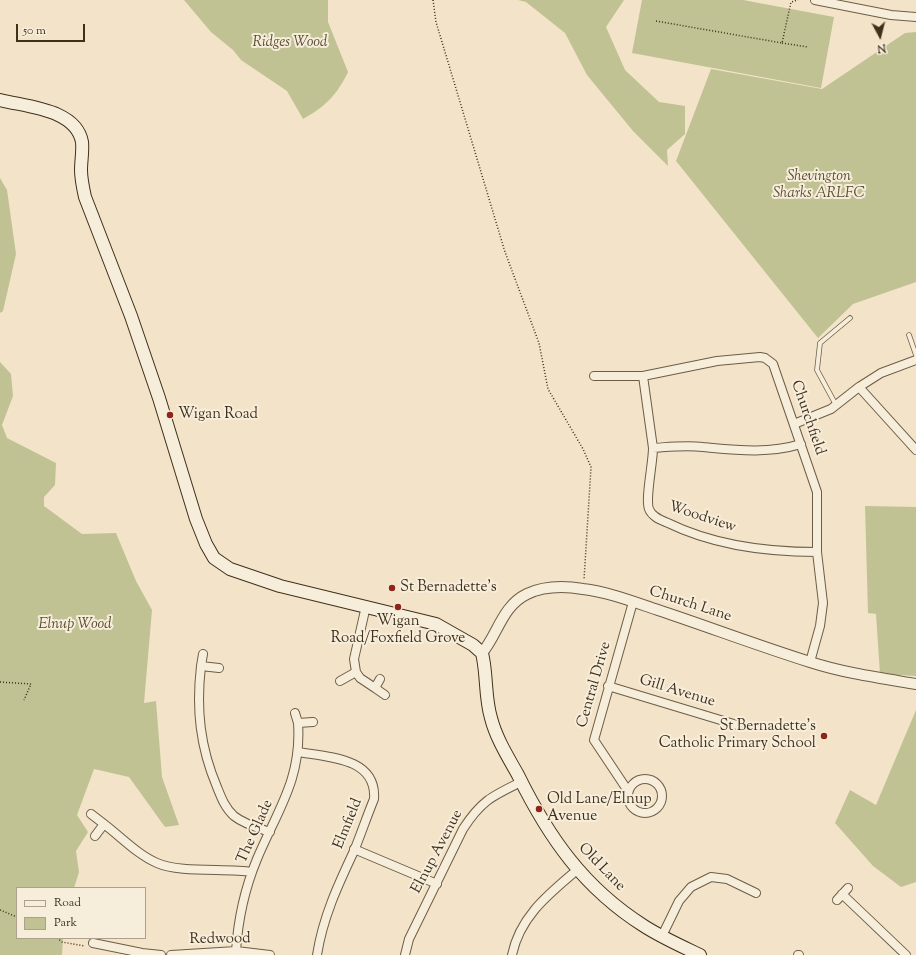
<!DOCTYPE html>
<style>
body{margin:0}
#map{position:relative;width:916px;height:955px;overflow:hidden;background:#f3e3c8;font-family:"Sorts Mill Goudy",serif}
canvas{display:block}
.legend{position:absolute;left:16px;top:887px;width:130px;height:52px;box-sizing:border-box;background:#f7eddb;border:1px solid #ada18e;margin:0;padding:5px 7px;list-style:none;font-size:12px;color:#3f301a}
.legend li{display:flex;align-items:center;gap:8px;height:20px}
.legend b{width:20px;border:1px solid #ada18e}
.north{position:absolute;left:860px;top:16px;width:40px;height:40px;-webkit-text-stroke:3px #f7eddb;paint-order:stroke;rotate:173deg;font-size:11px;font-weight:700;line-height:16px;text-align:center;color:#3f301a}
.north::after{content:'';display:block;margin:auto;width:14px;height:18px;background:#3f301a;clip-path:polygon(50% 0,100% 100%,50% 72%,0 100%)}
.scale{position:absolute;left:16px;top:24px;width:69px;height:18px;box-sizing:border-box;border:2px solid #3f301a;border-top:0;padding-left:5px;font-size:12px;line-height:14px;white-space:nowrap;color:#3f301a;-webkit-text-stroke:3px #f7eddb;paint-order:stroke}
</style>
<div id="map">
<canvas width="916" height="955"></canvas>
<ul class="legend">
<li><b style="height:5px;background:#f7eddb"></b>Road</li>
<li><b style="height:11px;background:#c0c293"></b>Park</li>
</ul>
<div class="north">N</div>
<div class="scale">50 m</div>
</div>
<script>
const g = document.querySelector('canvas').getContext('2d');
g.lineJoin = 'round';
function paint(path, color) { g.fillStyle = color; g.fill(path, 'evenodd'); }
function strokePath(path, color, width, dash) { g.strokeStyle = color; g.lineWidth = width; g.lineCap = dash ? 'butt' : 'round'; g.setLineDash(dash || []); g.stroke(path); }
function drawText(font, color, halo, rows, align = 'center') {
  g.font = font + ' "Sorts Mill Goudy",serif'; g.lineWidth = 4; g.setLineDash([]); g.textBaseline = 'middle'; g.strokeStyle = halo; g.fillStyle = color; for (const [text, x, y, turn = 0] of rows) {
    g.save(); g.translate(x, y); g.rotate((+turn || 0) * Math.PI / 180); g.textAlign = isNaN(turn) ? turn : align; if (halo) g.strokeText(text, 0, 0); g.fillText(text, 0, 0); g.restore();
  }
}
const green = new Path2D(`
 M184 0H328V22L348 72C337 95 325 107 303 119L287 91 241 60 233 50 211 32Z
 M518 0H624L606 27 625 70 659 102 685 106V134L667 150 668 166 633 131 587 75 565 33 526 2Z
 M642 0H743L834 17 821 88 632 53Z
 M916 32V282L853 304 818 338 676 161 711 69 822 89 905 33Z
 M0 178 7 190 16 254 3 311 0 313Z
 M0 362 11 374 13 396 2 425 7 438 56 463 55 485 44 497V506L82 534 116 533 136 581 152 610 144 703 156 701 162 777 179 825 165 827 129 777 94 769 77 815 88 832 76 851 79 872 74 888H17V938H63L62 955H0Z
 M865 506 916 507V676L880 674 876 614 868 613Z
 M916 710V882L901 887 873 866 835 823 850 790 876 805Z`);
const path = new Path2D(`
 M433 0 436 22 505 252 539 343 548 389 583 449 591 467 584 580
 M656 21 782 43 791 2 798 0
 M782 43 808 47
 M0 682 31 684 24 700
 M0 910 17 917
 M57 938 62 942 85 946`);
const service = new Path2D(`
 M909 335 916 355
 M836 405 817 370 820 343 850 318`);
const minor = new Path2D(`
 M815 0 891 15 916 17
 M594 376H643L717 361 760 357 765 358 773 364 817 492V552L823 603 820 626 810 662
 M643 376 653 448
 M859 387 916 450
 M794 424 831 409 859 387 881 373 916 360
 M801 444C768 454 736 450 703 447 686 445 669 447 653 448 653 463 645 499 649 509 652 517 661 520 668 523 713 545 767 552 817 552
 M203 654 201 666 219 668
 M201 666C196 709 200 747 217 787 221 797 225 808 234 816 244 824 258 828 270 832
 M356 672 354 659 366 606
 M380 679 375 688 385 695
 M340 681 356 672 360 678 375 688
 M608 686 737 725
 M295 713 298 723 313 722
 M298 752C329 757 377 758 374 799 367 816 361 834 354 851 338 885 323 917 317 955
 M628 796a17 17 0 1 1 34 0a17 17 0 1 1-34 0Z
 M628 791 594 740 633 602
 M91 814 104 824 95 836
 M104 824C121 837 138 855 157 863 179 873 226 868 252 872
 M354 849 437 884
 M842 894 906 955
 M837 900 848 888
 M662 936 679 901 691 887 711 877 727 879 756 893
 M93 943 142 953 161 955
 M236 951C238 920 245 888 257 859 277 811 302 779 298 723
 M171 955 236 951 270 955
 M405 955 409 939 463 829C481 801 492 796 521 782
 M512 955C520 916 549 894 577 870
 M798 955H799`);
const tertiary = new Path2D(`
 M482 653C498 634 502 606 527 594 544 586 565 586 583 589 608 592 634 602 658 610 709 627 759 646 810 662 844 673 880 678 916 684`);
const secondary = new Path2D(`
 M0 100C27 107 76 109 82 142 83 151 81 161 81 170 81 179 83 188 85 197L131 316 159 398 196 519 206 544 214 558 230 569 280 586 436 624 473 645 482 653 483 658C487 678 485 698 491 718 496 738 508 757 518 775 549 838 584 888 644 926 661 937 681 946 700 955`);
const markers = [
 [170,415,4,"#8f2418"],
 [392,588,4,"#8f2418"],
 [398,607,4,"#8f2418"],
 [824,736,4,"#8f2418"],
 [539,809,4,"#8f2418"]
];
const parkNames = [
 ["Ridges Wood",290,43],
 ["Shevington",819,177],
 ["Sharks ARLFC",819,194],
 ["Elnup Wood",75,625]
];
const poiNames = [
 ["Wigan Road",178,415],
 ["St Bernadette's",400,588],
 ["Wigan",398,622,"center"],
 ["Road/Foxfield Grove",398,639,"center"],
 ["St Bernadette's",816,727,"right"],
 ["Catholic Primary School",816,744,"right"],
 ["Old Lane/Elnup",547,800],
 ["Avenue",547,817]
];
const streetNames = [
 ["Churchfield",807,418,71],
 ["Woodview",702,518,18],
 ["Church Lane",690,605,18],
 ["Central Drive",595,685,-74],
 ["Gill Avenue",677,692,17],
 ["Elmfield",349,824,-68],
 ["The Glade",256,832,-66],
 ["Elnup Avenue",438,852,-62],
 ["Old Lane",601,868,46],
 ["Redwood",220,940,-1]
];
paint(green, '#c0c293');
strokePath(service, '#6c5d46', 5.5);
strokePath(minor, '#6c5d46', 10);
strokePath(tertiary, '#6c5d46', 12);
strokePath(secondary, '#3f301a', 14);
strokePath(path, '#3f301a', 1.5, [1, 2]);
strokePath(service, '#f7eddb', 4);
strokePath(minor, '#f7eddb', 8);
strokePath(tertiary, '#f7eddb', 10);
strokePath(secondary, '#f7eddb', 12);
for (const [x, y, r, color] of markers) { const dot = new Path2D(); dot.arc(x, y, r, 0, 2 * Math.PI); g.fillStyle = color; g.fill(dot); strokePath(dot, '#f7eddb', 1.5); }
drawText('italic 15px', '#594d32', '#f7eddb', parkNames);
drawText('15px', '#3f301a', '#f7eddb', poiNames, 'left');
drawText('15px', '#3f301a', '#f7eddb', streetNames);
</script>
